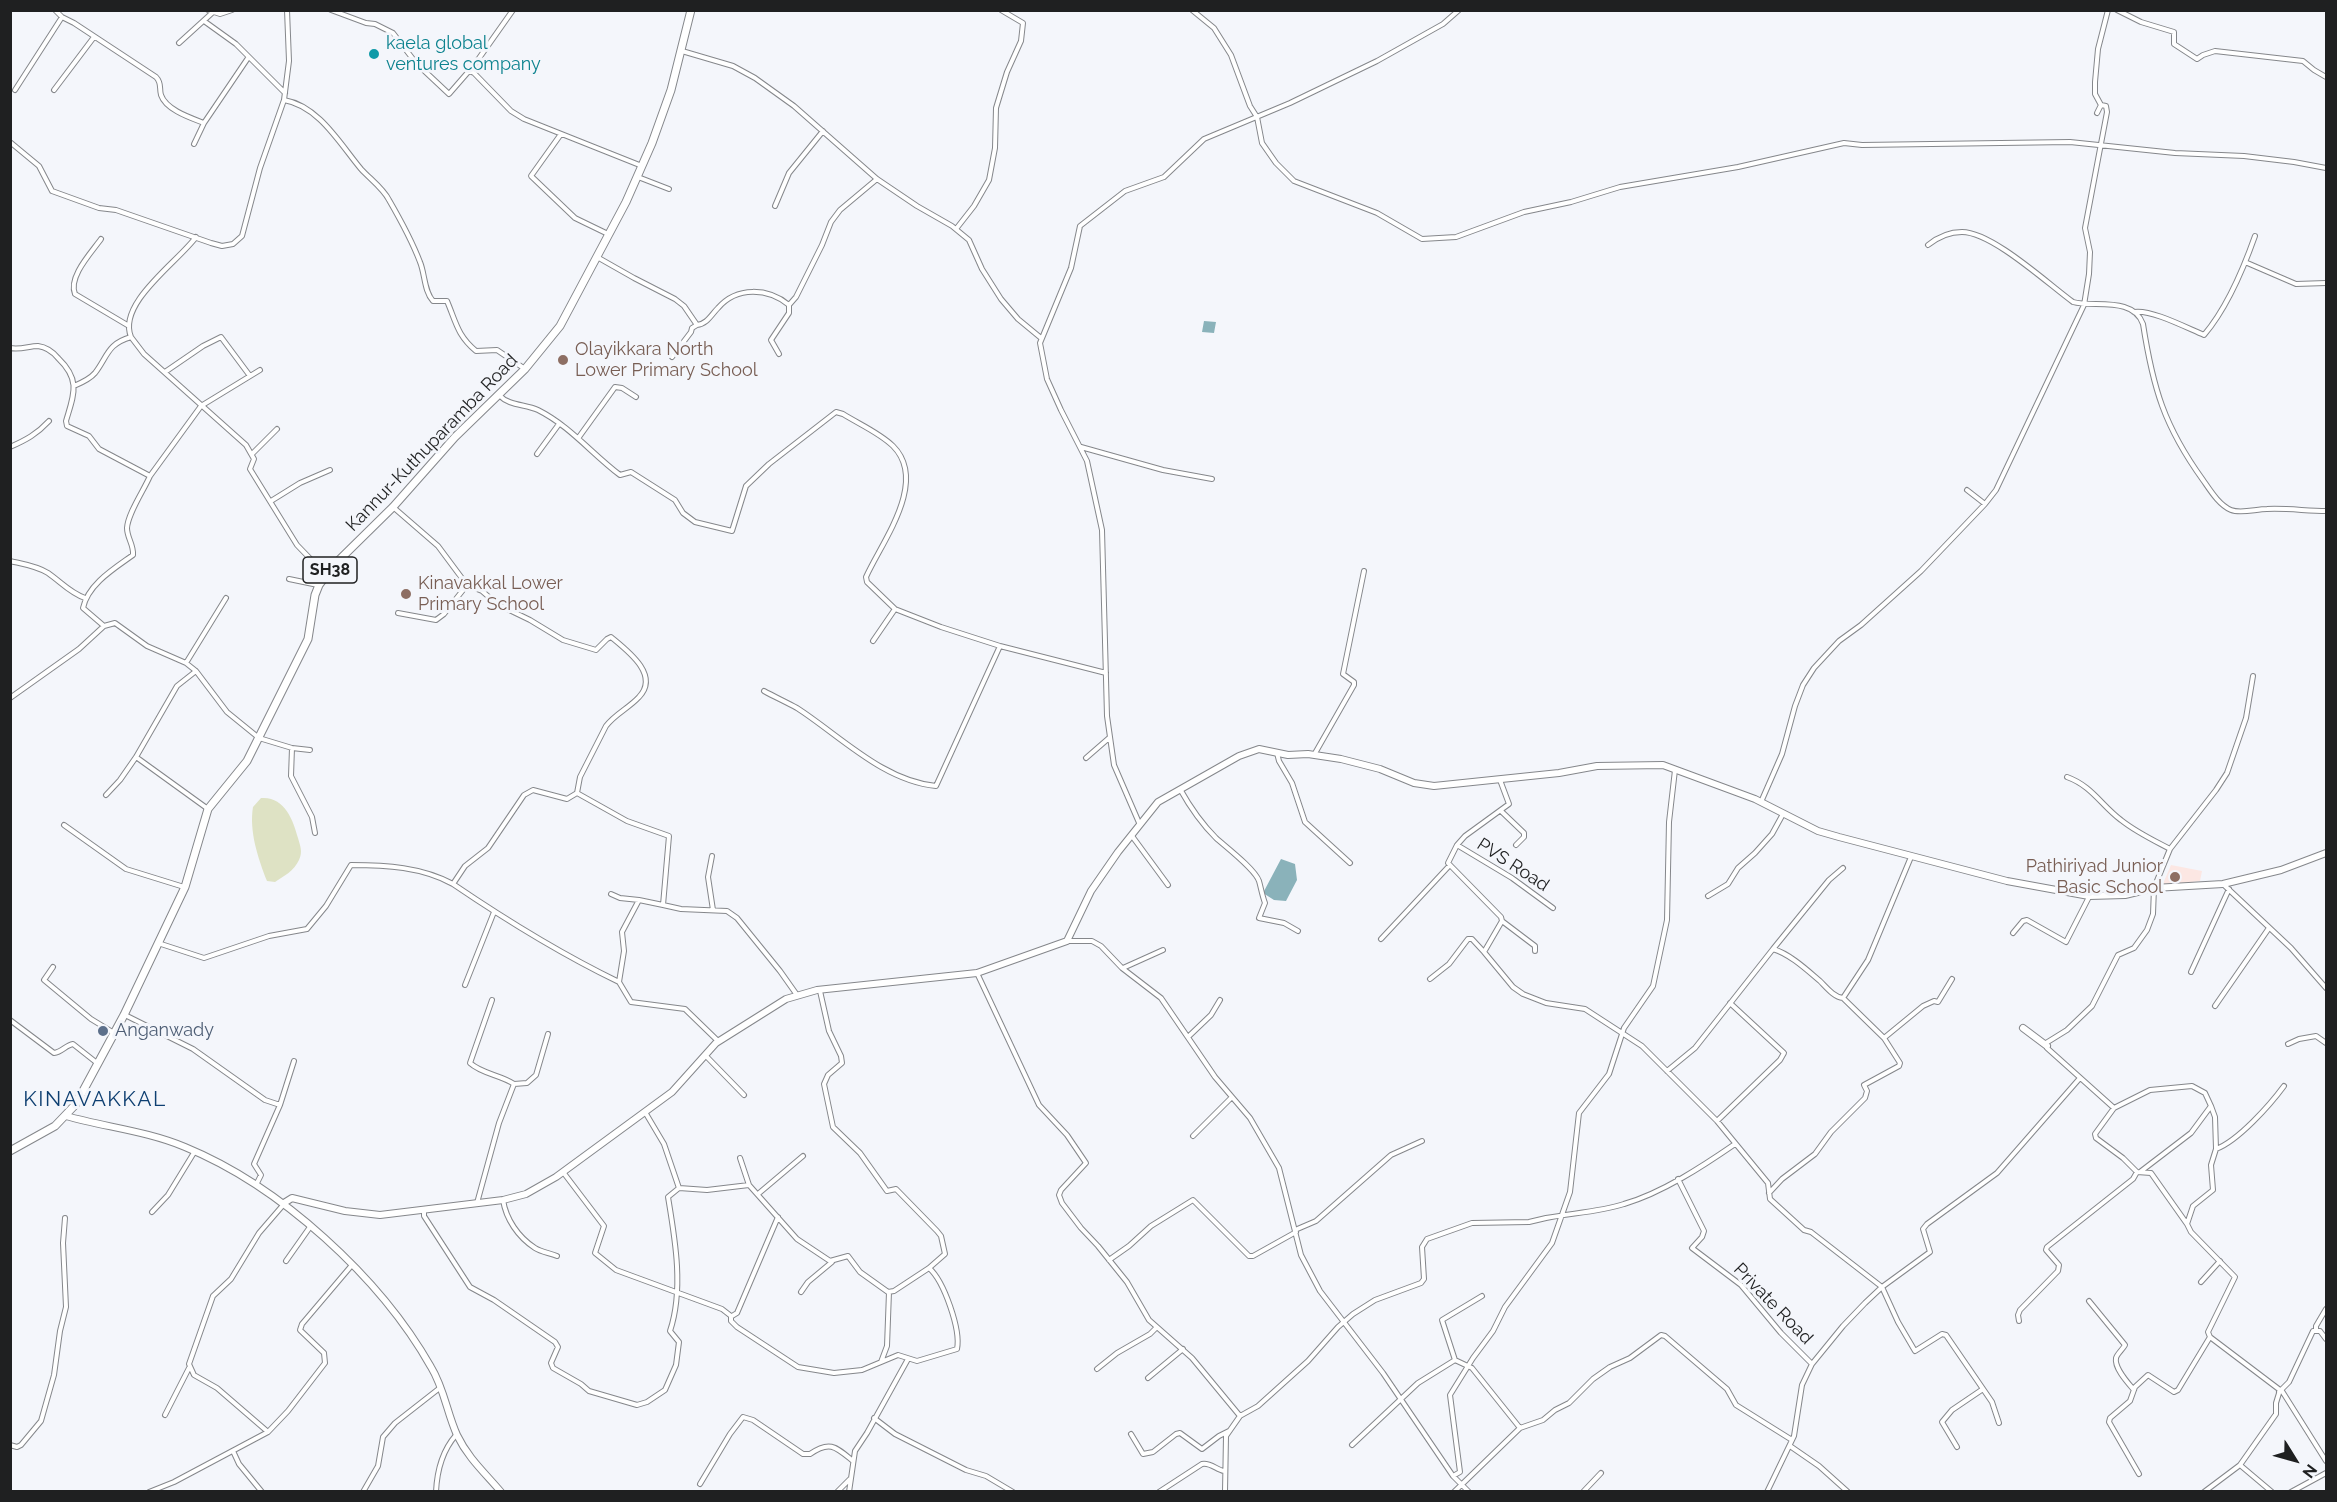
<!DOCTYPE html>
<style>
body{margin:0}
#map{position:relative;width:2337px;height:1502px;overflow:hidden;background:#f4f6fb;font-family:Raleway,sans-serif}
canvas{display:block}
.frame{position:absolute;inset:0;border:12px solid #1f2021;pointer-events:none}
.north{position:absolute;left:2265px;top:1430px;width:60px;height:60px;-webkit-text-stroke:4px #f4f6fb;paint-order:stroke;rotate:127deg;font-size:16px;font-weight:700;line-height:24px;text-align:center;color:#1f2021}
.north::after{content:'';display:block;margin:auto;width:21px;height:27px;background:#1f2021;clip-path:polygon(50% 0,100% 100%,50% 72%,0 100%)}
</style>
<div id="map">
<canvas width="2337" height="1502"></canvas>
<div class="frame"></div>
<div class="north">N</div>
</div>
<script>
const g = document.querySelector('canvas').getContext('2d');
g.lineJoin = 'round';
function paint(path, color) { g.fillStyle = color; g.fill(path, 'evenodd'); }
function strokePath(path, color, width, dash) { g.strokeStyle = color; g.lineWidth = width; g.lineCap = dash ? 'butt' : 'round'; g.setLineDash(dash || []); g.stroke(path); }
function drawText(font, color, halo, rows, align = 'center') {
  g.font = font + ' Raleway,sans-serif'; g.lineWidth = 6; g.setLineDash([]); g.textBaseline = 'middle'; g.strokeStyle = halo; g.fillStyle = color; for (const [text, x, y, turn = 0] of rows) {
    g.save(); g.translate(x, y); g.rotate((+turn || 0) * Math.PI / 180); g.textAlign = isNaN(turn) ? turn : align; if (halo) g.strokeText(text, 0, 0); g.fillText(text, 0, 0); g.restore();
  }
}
const education = new Path2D(`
 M2171 865 2202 871 2200 881 2162 886Z`);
const green = new Path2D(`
 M261 798C284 796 293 819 298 838 300 846 303 851 299 860 294 871 284 876 275 882L267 881C258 858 249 831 253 807Z`);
const water = new Path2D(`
 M1204 321 1216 322 1214 333 1202 332Z
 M1281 859 1295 864 1297 880 1286 901 1274 900 1263 893Z`);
const street = new Path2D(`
 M55 10 62 17 74 23 156 77C162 83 159 88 161 95 166 110 191 118 204 123
 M208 10 220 14 232 10
 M331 10 366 23 375 24 393 33 416 63 449 94 469 71 474 73 511 111 524 119 642 166
 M1192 10 1214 28 1231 55 1250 106 1257 117 1262 143 1276 163 1294 181 1377 213 1422 239 1456 237 1524 212 1571 202 1620 187 1738 167 1844 143 1862 145 2070 142 2175 153 2244 156 2294 162 2326 168
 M2117 10 2141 22 2174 32V44L2197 59 2203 55 2215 51 2303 61 2314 70 2326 77
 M204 21 236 44 285 93
 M179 43 212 13
 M682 51 733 66 755 78 794 106 877 179 917 206 952 226 969 240 982 269 1001 299 1018 319 1041 338
 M470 71 513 10
 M15 90 62 17
 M54 90 94 37
 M284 100C319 106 340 144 361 169 370 179 383 188 389 200 400 219 412 241 420 262 425 274 424 291 433 301H447C456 322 457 335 476 351L497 350 525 369
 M2097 113 2101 105
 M561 134 531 176 575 218 608 234
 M10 142 39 166 52 191 99 208 116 210 211 243 222 246 233 244 242 236 260 168 284 100 289 61 287 10
 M194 144 204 123 248 58
 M638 177 669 189
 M775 206 789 173 823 131
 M956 229 974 206 989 180 995 148 996 108 1007 72 1021 41 1023 23 1001 10
 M101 239C91 253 68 277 75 294L129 326
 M1928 245C1938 237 1948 232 1962 232 1992 232 2047 283 2073 302 2093 308 2133 296 2143 324 2153 388 2164 426 2203 480 2210 490 2219 505 2231 510 2241 514 2256 509 2267 509 2287 508 2307 511 2326 511
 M597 257 634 278 675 299 684 306 697 325C707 324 711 315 718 308 737 286 768 288 789 305V313L771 340 779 354
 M2245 262 2296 284 2326 283
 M789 305 796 297 822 245 831 222 840 210 877 179
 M2134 312C2151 309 2187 328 2204 335 2227 308 2243 270 2255 236
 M131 337C117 303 179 261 196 237
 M10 348C21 350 29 346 38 346 46 347 53 352 58 358 81 380 74 394 66 421L67 426 89 436 99 449 150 476C144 490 128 513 127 528 127 538 134 545 133 555 115 568 88 584 83 608L104 626
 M672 357 691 332 692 328 697 325
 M165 372 203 346 221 337 250 376
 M74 386C81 383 90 379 95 373 108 356 107 344 131 337L144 354 246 445 254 459 250 469 297 545 326 575
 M499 395C509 406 525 404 538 410 570 426 592 454 620 475L631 472 675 500 683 513 695 522 732 531 746 486 769 464 836 412 843 414C859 424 880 433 893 446 929 482 881 543 866 577L867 582 895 609 941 627 1000 646 1106 673
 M579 437 615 387 622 388 636 397
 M10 447C26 440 37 434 49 421
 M1081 447 1163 470 1212 479
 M252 454 277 429
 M537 454 559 424
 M150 476 201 406 260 370
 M1967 490 1985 504
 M271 501 300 483 330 470
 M393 507 438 546 467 585 482 591 497 604 530 620 563 640 596 650 607 639 611 637C628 651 660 675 639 697 629 708 615 714 606 726L580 777 577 793
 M10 561C23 564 37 566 48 573 61 582 70 593 85 598
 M289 579 318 585
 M398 613 436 620 444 614 467 585
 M873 641 895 609
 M186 663 226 598
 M196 671 177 686 136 757 208 809
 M764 691C775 697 786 702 797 708 839 735 883 781 936 786L1000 646
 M10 698 79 649 104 626 115 623 147 646 186 663 196 671 227 712 259 738 292 748 310 750
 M292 748 291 776 312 817 315 833
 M1277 753 1279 761 1292 783 1305 822 1350 863
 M1314 755 1354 685V682L1343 674 1364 571
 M1086 758 1109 738
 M2067 777C2092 786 2101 805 2121 820 2136 832 2153 840 2170 849
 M1500 780 1509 804 1465 836 1457 845 1448 863 1501 917 1502 921 1484 952 1513 987 1523 994 1546 1003 1585 1009 1642 1046 1717 1121 1768 1183 1770 1199 1804 1230 1811 1232 1882 1287 1898 1322 1915 1351 1942 1334 1946 1335 1992 1402 1999 1423
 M1180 789C1190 807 1202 824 1216 838 1226 847 1255 869 1259 881 1261 888 1262 895 1265 903L1259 918 1284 923 1298 931
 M106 795 120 780 136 757
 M1761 802 1782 754 1795 706 1803 685 1814 668 1839 641 1861 625 1921 571 1985 504 1996 490 2084 305 2089 274 2090 252 2085 228 2107 112 2106 106 2101 105 2095 94V82L2098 49 2108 10
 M1501 811 1524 833V837L1516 845
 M64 825 126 869 184 887
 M1140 825 1114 765 1107 716 1102 530 1087 461 1061 410 1047 379 1040 343 1071 268 1080 226 1125 191 1164 177 1204 139 1290 103 1377 61 1443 24 1459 10
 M1132 836 1168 885
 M1457 845 1512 878 1553 908
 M712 856 708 877 713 910
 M453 884C506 920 561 954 619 982
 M2224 885 2291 948 2326 988
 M611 894 620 898 639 900
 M1708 896 1728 884 1738 868 1755 853 1772 834 1783 814
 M663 905 681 909 727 911 737 918 780 971 797 995
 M1502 921 1535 946V951
 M2013 933 2023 921 2027 920 2066 942 2089 897
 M1381 939 1450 865
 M1068 941H1092L1101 946 1122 968 1161 998 1215 1077 1250 1118 1279 1168 1301 1255 1320 1291 1383 1373 1453 1476 1469 1492
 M158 943 204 958 269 936 307 929 326 906 351 865C386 865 422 867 453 884L465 866 488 848 524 795 533 790 567 799 577 793 627 821 669 836 663 905 639 900 622 932 624 951 619 982 631 1002 685 1009 718 1041
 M1773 949 1829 880 1843 868
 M53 967 44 980 91 1019 114 1033
 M1123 968 1163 950
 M2191 972 2229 889
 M977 973 1039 1105 1067 1135 1084 1160 1086 1163 1061 1190 1059 1195 1062 1203 1081 1228 1098 1246 1127 1282 1149 1320 1192 1358 1240 1416
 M1430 979 1449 964 1468 939H1472L1484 952
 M465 985 494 912
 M820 991 829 1031 841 1056 842 1063 828 1075 824 1084 833 1127 860 1153 887 1191 896 1189 937 1231 941 1236 945 1254 929 1268
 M492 1000 470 1063C482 1074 501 1075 514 1084L527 1083 536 1075 548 1034
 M2215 1006 2269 928
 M125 1015 193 1049 265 1100 280 1105 254 1164 261 1175 256 1185
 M10 1020 54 1053C62 1052 66 1045 73 1044L97 1063
 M1188 1037 1211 1015 1220 1000
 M1884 1038 1923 1006 1934 1001 1938 1002 1952 979
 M2288 1044 2299 1039 2316 1036 2326 1043
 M706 1056 744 1095
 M1667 1071 1695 1048 1773 949C1790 954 1807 970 1820 981 1827 988 1834 997 1843 998L1868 960 1911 857
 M280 1105 294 1061
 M2211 1106 2205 1093 2192 1086 2150 1090 2114 1108 2047 1048 2046 1043 2067 1030 2092 1006 2118 955 2134 948 2147 930 2153 914 2154 888 2170 849 2216 790 2227 773 2246 718 2253 676
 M2114 1108 2095 1134 2096 1138 2123 1158 2137 1172 2151 1173 2187 1224
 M645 1112 664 1144 679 1188
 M1717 1121 1780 1060 1784 1053 1730 1003
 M1193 1136 1232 1097
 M2216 1149 2211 1165 2213 1190 2193 1206 2187 1224 2191 1232 2235 1277 2208 1332 2210 1337 2280 1390 2276 1403V1414L2240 1465 2272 1492
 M740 1158 749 1185
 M563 1172 604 1226 595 1253 616 1270 722 1309 731 1316V1321L737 1327 798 1367 834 1373 862 1370 898 1355 917 1361 957 1349C961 1330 944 1281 929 1268L894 1291 888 1292 860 1272 848 1256 830 1261 797 1239 749 1185 707 1190 679 1188
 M2140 1172 2191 1133 2211 1106 2215 1117 2216 1149C2238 1141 2270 1105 2284 1086
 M1678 1179 1704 1231 1702 1237 1692 1248 1741 1285 1781 1333 1812 1364
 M1769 1193 1782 1179 1815 1154 1831 1132 1865 1098 1867 1091 1864 1085 1899 1066 1900 1063 1884 1038 1843 998
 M758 1194 803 1156
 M503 1200C506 1219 518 1237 535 1248 541 1252 550 1253 557 1256
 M477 1203 499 1123 514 1084
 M424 1210V1216L470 1287 494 1300 555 1342 558 1347 551 1363 553 1368 581 1384 589 1391 637 1405 647 1402 665 1390 676 1365 679 1342 670 1331C684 1289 675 1239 668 1197L679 1188
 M152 1212 168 1195 195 1151
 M1295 1230 1316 1221 1391 1155 1422 1141
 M1109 1260 1129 1246 1151 1226 1193 1200 1249 1256H1253L1296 1232
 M286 1261 310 1227
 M2201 1282 2220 1261
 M801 1292 808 1282 832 1262
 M1482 1296 1442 1320 1455 1360 1472 1368 1520 1428
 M2089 1301 2125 1345C2123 1349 2117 1354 2116 1358 2114 1368 2128 1383 2134 1390
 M732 1316 737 1313 778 1217
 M2019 1321 2018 1315 2020 1310 2058 1271 2059 1265 2046 1250 2047 1247 2133 1179 2137 1172
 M2316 1330V1326L2326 1309
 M881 1362 887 1346 889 1292
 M1097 1369 1117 1353 1150 1334 1157 1327
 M1148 1378 1183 1349
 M2282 1391 2326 1461
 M2279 1392 2289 1382 2313 1331H2320L2326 1339
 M165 1415 189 1368
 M874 1418 895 1434 966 1470 986 1476 1013 1492
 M268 1432 288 1411 325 1363 324 1353 300 1330 302 1324 352 1265
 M1131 1434 1143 1454 1153 1452 1176 1434 1180 1433 1202 1449 1219 1436 1229 1431
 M10 1445 17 1447 21 1445 41 1421 54 1375 60 1331 66 1307 63 1243 65 1218
 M1352 1445 1418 1383 1455 1360
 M1790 1446 1819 1466 1848 1492
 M1957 1447 1942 1422 1952 1410 1983 1389
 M233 1451 239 1464 262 1492
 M2139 1474 2109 1422 2110 1418 2130 1401 2135 1387 2148 1375 2174 1392 2178 1390 2210 1337
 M1453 1476 1460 1472 1450 1395 1473 1358 1493 1331 1505 1307 1552 1243 1570 1192 1579 1113 1609 1074 1624 1028 1653 986 1667 920 1669 822 1675 770
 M700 1484 730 1434 743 1417 753 1420 803 1454H810C830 1440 836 1447 853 1461
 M149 1492 174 1482 268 1432 217 1388 194 1375 189 1364 213 1296 231 1279 259 1233 284 1204
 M363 1492 378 1466 383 1437 395 1423 441 1387
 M436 1492C437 1470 442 1451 456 1435
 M837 1492 850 1479
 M849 1492 855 1451 867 1433 908 1359
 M1159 1492 1202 1464C1210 1462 1217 1470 1224 1471
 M1225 1492 1226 1436 1240 1416 1258 1406 1308 1361 1338 1327 1353 1314 1375 1300 1421 1283 1424 1279 1422 1247 1427 1239 1472 1223 1529 1222 1546 1218C1572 1213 1599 1212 1624 1204 1662 1193 1703 1166 1735 1144
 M1454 1492 1520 1428 1543 1420 1555 1410 1569 1403 1593 1379 1610 1367 1630 1358 1661 1335 1665 1336 1727 1389 1736 1405 1792 1440
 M1583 1492 1601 1473
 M1767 1492 1794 1436 1802 1385 1812 1364 1843 1326 1865 1303 1882 1287 1930 1252 1923 1229 1927 1224 1997 1173 2080 1078
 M2204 1492 2240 1465
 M2291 1492 2326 1473`);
const secondary = new Path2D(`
 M2023 1028 2047 1046
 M66 1116C105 1127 147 1131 185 1147 280 1186 380 1277 431 1367 444 1388 447 1413 457 1435 468 1458 485 1473 501 1492
 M284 1203 292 1198 345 1211 380 1215 503 1200 526 1194 556 1177 672 1092 716 1043 786 999 817 990 977 973 1067 941 1091 891 1118 852 1158 802 1239 756 1259 749 1288 755 1308 754 1341 759 1380 769 1414 783 1434 786 1559 773 1597 766 1663 765 1755 799 1818 831 1839 837 2007 881 2089 896 2125 895 2154 888 2223 884 2281 870 2326 853`);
const primary = new Path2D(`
 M10 1151 55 1126 76 1104 124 1015 185 887 208 809 247 761 308 639 315 595 319 585 333 566 393 507 455 437 525 369 560 326 626 202 652 143 671 90 691 10`);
const markers = [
 [374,54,6,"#0f9aa8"],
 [563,360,6,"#8d6e63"],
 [406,594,6,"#8d6e63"],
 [2175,877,6,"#8d6e63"],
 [103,1031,6,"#5c6f8a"]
];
const shields = [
 [330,570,54]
];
const shieldNames = [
 ["SH38",330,570]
];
const cultureNames = [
 ["kaela global",386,44],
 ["ventures company",386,65]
];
const educationNames = [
 ["Olayikkara North",575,350],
 ["Lower Primary School",575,371],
 ["Kinavakkal Lower",418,584],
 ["Primary School",418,605],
 ["Pathiriyad Junior",2163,867,"right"],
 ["Basic School",2163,888,"right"]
];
const streetNames = [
 ["Kannur-Kuthuparamba Road",432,443,-46],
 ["PVS Road",1513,865,33],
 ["Private Road",1773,1304,46]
];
const serviceNames = [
 ["Anganwady",115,1031]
];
const quarterNames = [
 ["KINAVAKKAL",95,1100]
];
paint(education, '#fce7e3');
paint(green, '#dee2c4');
paint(water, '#8ab2ba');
strokePath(street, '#85878b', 6);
strokePath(secondary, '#85878b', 8);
strokePath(primary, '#85878b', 9);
strokePath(street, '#fff', 4);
strokePath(secondary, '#fff', 6);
strokePath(primary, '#fff', 7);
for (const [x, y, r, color] of markers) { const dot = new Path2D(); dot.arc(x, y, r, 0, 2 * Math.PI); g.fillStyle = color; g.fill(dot); strokePath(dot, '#f4f6fb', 2); }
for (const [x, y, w] of shields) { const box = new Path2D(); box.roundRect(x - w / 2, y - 13, w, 26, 4.5); g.fillStyle = '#f4f6fb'; g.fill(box); strokePath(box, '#1f2021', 1.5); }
drawText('bold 16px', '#1f2021', null, shieldNames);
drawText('18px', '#0d838f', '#f4f6fb', cultureNames, 'left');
drawText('18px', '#785e54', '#f4f6fb', educationNames, 'left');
drawText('18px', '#1f2021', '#f4f6fb', streetNames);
drawText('18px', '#4e5e75', '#f4f6fb', serviceNames, 'left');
g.letterSpacing = '1.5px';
drawText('21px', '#0e3f71', '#f4f6fb', quarterNames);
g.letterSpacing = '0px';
</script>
